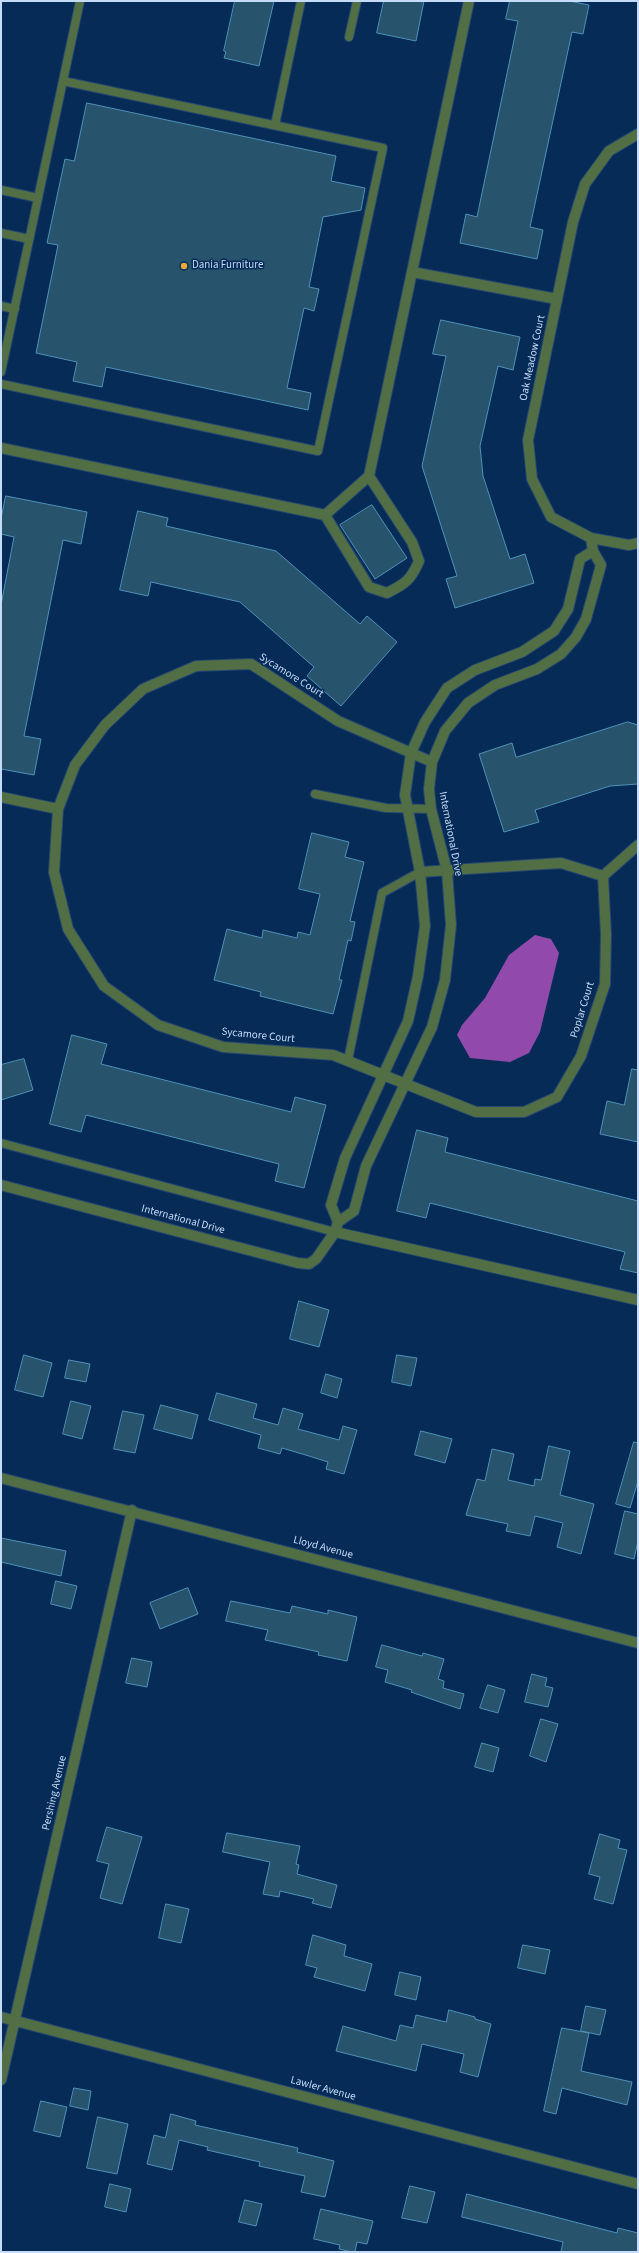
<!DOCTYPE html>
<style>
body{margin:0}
#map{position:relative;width:639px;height:2253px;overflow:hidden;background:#062b57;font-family:"Source Sans 3",sans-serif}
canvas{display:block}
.frame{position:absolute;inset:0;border:2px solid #c6dbf7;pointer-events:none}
</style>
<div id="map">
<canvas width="639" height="2253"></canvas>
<div class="frame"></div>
</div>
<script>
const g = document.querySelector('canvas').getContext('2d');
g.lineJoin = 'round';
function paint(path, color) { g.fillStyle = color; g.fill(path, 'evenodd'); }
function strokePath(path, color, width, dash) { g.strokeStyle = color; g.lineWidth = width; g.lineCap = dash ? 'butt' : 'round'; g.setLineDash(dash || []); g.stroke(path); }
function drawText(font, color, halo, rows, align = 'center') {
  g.font = font + ' "Source Sans 3",sans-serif'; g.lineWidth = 3; g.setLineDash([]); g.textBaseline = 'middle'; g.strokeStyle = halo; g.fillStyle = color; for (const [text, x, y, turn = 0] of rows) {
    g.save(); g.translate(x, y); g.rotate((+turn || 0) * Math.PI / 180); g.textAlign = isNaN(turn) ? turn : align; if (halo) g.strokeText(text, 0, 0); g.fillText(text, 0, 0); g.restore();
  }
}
const water = new Path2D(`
 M535 935 551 939 559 953 540 1032 529 1053 510 1062 470 1058 457 1035 462 1025 485 998 509 955Z`);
const building = new Path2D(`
 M235 1H274L259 66 224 58 226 52 224 51Z
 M384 1H424L416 41 377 33Z
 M510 1H569L589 5 583 34 572 32 530 227 543 230 537 259 460 243 466 214 477 217 518 21 506 19Z
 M87 103 336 156 331 181 365 188 361 210 323 217 309 287 319 289 314 311 304 308 287 388 311 393 308 410 106 367 102 387 73 381 77 362 36 353 58 245 47 243 65 159 74 161Z
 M441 320 520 337 513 370 498 366 480 446 483 476 510 559 525 554 534 583 455 608 446 579 457 576 422 466 446 356 433 354Z
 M6 496 87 512 81 544 63 540 24 736 41 739 34 775 1 769V605L14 537 1 534V519Z
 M372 505 407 558 375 579 340 525Z
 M138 511 168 518 166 526 276 551 360 624 367 616 397 642 341 706 307 676 314 667 240 602 151 582 148 596 120 590Z
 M628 722 638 725V784L610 786 535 810 539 822 504 832 479 754 512 743 516 757Z
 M312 833 349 842 345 857 364 862 350 921 355 922 351 941 348 940 339 980H342L333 1014 260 996 261 992 214 980 227 929 262 938 263 930 297 938 298 932 310 935 320 894 299 889Z
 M72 1035 107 1044 101 1064 291 1112 295 1097 326 1105 304 1188 275 1181 279 1164 86 1115 81 1132 50 1124Z
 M24 1059 33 1090 1 1100V1065Z
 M632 1069 638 1070V1142L600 1134 607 1101 624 1105Z
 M417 1130 448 1138 445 1152 638 1201V1273L620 1269 625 1252 430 1203 426 1218 397 1211Z
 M299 1301 329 1310 319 1347 290 1339Z
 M24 1355 52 1363 43 1397 15 1390Z
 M397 1355 417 1358 411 1386 392 1382Z
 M69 1360 90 1364 86 1382 65 1378Z
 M326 1374 342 1379 337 1398 321 1393Z
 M217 1393 257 1404 253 1418 278 1425 283 1408 303 1414 298 1429 339 1440 343 1426 357 1430 344 1474 326 1469 328 1462 309 1456 282 1448 280 1454 258 1448 261 1435 209 1420Z
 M71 1401 91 1406 82 1439 63 1434Z
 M161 1405 198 1415 192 1439 154 1429Z
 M123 1411 144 1415 135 1453 114 1449Z
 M421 1431 452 1439 445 1463 415 1455Z
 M634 1442 638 1443V1481L630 1508 616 1504Z
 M549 1446 570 1451 560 1495 594 1504 581 1554 557 1547 563 1523 535 1516 530 1536 506 1531 508 1524 466 1515 477 1479 485 1481 492 1449 514 1454 508 1480 534 1486 535 1479 541 1480Z
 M625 1511 638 1514V1541L634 1559 615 1554Z
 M1 1538 66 1551 61 1576 1 1562Z
 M56 1581 77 1586 71 1609 51 1604Z
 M188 1588 198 1614 160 1629 150 1603Z
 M231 1601 290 1613 292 1606 328 1614V1610L357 1617 347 1661 318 1655 319 1652 265 1640 268 1630 226 1621Z
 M382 1645 422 1656 423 1653 444 1659 438 1679 444 1681 443 1688 464 1694 460 1709 411 1692 412 1690 385 1682 388 1670 376 1667Z
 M132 1658 152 1662 147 1687 126 1683Z
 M532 1674 547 1678 545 1686 553 1688 548 1707 525 1702Z
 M488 1685 505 1690 498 1713 480 1708Z
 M541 1719 558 1724 546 1762 530 1756Z
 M482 1743 499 1748 493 1772 475 1767Z
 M107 1827 142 1837 122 1904 100 1898 109 1864 97 1861Z
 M227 1833 300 1846 296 1864 299 1865 297 1874 337 1885 331 1908 312 1903 314 1899 280 1891 279 1897 263 1894 270 1862 223 1852Z
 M600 1834 620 1840 618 1848 627 1850 613 1904 594 1899 600 1877 589 1874Z
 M166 1904 189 1909 181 1943 159 1938Z
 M313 1935 346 1945 344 1956 372 1964 365 1991 314 1977 317 1968 306 1965Z
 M523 1945 550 1950 545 1974 518 1968Z
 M400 1972 421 1977 416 2000 395 1995Z
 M586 2006 606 2010 600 2035 581 2031Z
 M449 2010 475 2017V2019L491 2024 478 2077 460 2072 464 2054 422 2044 416 2071 336 2051 343 2026 396 2041 400 2025 413 2028 416 2015 446 2022Z
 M562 2028 589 2033 581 2071 632 2082 627 2105 562 2088 556 2114 544 2111Z
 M74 2088 91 2091 88 2110 70 2106Z
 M41 2101 67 2107 60 2137 34 2131Z
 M171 2114 196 2121 195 2125 298 2148 297 2152 334 2161 325 2197 301 2192 305 2176 259 2166 260 2162 207 2150 208 2147 179 2140 172 2170 147 2164 154 2135 165 2138Z
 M98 2117 128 2124 117 2174 87 2168Z
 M110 2184 131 2189 126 2212 105 2207Z
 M410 2186 435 2192 427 2223 402 2218Z
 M467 2194 617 2233 618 2228 638 2233V2252H561L563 2242 462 2217Z
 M245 2200 262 2204 256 2226 239 2222Z
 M321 2209 373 2221 367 2244 357 2242 355 2252H352L339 2249 340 2245 314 2239Z`);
const lane = new Path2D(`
 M349 37 357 1
 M275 125 301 1
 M1 190 38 198
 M1 233 29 239
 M1 306 15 309
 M1 372 80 1
 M1 384 318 451 383 148 63 81
 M315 794 386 808 431 809
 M348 1060 382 893 420 872
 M1 1143 335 1232`);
const street = new Path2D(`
 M638 134 609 151 585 184 573 222 528 440 532 479 551 517 591 538 629 545 638 543
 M412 272 557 299
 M1 448 325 515 369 587 387 593C405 584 411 580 419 561L412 542 369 476
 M325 515 369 476 469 1
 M432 762 338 721 251 664 196 666 143 689 105 725 75 765 58 809 54 872 68 929 104 986 158 1025 223 1047 333 1055 476 1112H524L557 1097 581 1056 605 984 606 935 603 876
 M1 797 58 809
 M420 872 561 863 603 876
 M603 876 638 845
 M1 1185 298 1263 309 1264 316 1259 335 1232 338 1222 331 1205 345 1158 408 1021 418 976 425 926 420 872 405 795 411 753 425 722 447 688 475 670 522 652 554 631 568 609 580 559 593 551
 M338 1222 354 1211 366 1166 432 1027 445 980 451 925 447 871 431 809 429 789 432 762 445 731 468 703 495 685 537 669 561 654 576 637 586 619 601 565 593 551 591 538
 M335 1232 638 1300
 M1 1478 638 1643
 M1 2017 638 2184
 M1 2080 132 1510`);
const markers = [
 [184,266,4,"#eba93a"]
];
const poiNames = [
 ["Dania Furniture",192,266]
];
const streetNames = [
 ["Oak Meadow Court",533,358,-78],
 ["Sycamore Court",291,676,32],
 ["International Drive",450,834,79],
 ["Poplar Court",583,1010,-73],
 ["Sycamore Court",258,1036,6],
 ["International Drive",183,1220,15],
 ["Lloyd Avenue",323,1548,15],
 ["Pershing Avenue",55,1793,-77],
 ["Lawler Avenue",323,2089,15]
];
paint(water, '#914aab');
paint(building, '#27536c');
strokePath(building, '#4f92b9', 1);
strokePath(lane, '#254771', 10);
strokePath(street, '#254771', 12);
strokePath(lane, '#526e44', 8);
strokePath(street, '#526e44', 10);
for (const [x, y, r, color] of markers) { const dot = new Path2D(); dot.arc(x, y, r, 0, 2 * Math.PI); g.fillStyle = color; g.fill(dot); strokePath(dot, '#062b57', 1.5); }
drawText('11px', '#c6dbf7', '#062b57', poiNames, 'left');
drawText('11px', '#c6dbf7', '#062b57', streetNames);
</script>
